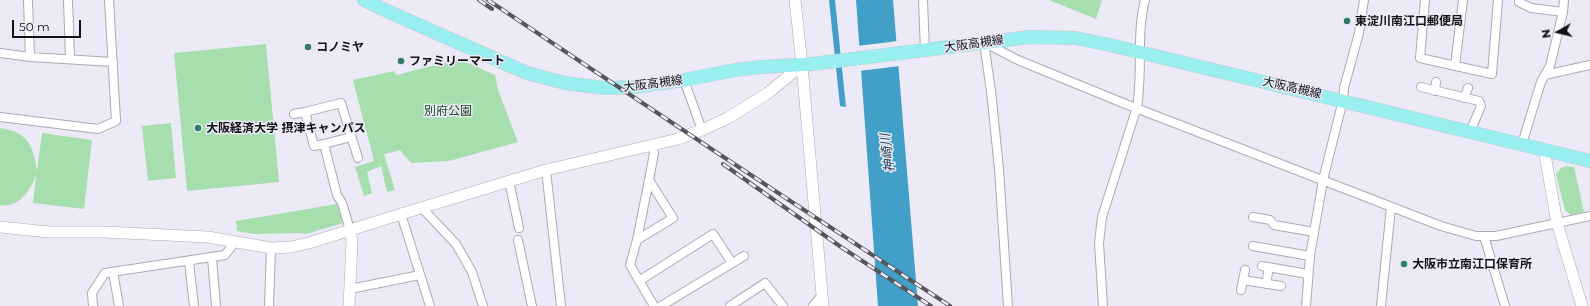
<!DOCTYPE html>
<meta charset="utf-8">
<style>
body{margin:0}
#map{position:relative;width:1590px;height:306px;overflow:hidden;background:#edeaf7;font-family:Montserrat,sans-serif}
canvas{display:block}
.north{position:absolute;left:1538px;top:12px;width:40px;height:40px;-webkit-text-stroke:3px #edeaf7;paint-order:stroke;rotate:262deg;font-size:11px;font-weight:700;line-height:16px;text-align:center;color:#121115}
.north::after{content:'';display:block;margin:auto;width:14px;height:18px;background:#121115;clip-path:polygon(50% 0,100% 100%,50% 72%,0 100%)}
.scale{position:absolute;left:12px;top:20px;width:69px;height:18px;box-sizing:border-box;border:2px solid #121115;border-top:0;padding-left:5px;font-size:12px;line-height:14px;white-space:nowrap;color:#121115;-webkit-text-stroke:3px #edeaf7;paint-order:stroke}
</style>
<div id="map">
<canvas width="1590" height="306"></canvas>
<div class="north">N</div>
<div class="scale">50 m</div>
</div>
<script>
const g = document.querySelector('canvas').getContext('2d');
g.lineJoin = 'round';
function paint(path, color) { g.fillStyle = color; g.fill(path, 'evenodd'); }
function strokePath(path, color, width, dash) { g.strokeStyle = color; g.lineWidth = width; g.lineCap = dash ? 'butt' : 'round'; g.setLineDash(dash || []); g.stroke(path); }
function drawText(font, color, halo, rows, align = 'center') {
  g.font = font + ' Montserrat,"Noto Sans JP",sans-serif'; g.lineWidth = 3; g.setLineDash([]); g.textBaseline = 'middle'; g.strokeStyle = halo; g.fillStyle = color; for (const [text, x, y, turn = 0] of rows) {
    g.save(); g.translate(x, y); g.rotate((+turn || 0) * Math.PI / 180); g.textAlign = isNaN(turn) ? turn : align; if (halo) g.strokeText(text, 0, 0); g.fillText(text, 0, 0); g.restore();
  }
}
const green = new Path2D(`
 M1049 0H1102L1096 19Z
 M266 44 279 182 187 191 174 53Z
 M459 59 495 75 498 90 518 142 449 161 411 163 403 154 401 150 384 154 395 190 387 192 381 166 367 172 372 193 364 196 355 167 374 161 353 80 394 71 396 75Z
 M171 123 176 178 148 181 142 126Z
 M0 128C28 132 33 145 37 171L42 133 92 140 84 209 33 203 36 176C29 191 20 208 0 205Z
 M1566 166 1574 167 1584 212 1571 215 1565 210 1556 174 1561 168Z
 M337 204 343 223 306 234 298 233 254 234 237 231 236 221Z`);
const water = new Path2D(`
 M829 0H835L846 107 840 106Z
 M856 0H893L918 306H878Z`);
const pier = new Path2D(`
 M898 41 900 66 859 71 857 46Z`);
const street = new Path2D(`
 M28 0 30 57
 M68 0 70 59
 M923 0 925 51
 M1425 0 1420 58 1492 74 1498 0
 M1519 0V2L1531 8 1563 12
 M984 43 991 91 999 169 1008 306
 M985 43 1018 60 1123 103 1441 226 1476 236H1496L1590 216
 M0 53 30 57 113 62
 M1455 66 1463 0
 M1545 75 1590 65
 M684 80 702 130
 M1421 87 1479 101 1481 106 1470 132
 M1435 91 1436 82
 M1464 98 1468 88
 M294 114 305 112
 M0 117 98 129 116 121 109 0
 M324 144 351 137
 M1522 144 1541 82 1550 66 1563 12 1564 0
 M651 145 654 153 649 180 637 240 630 265 654 306
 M546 170 561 306
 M509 181 519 228
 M422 208 456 244 472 272 483 306
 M401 214 430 306
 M1253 217 1270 220 1274 225 1314 232
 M350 230 342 203 337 195 324 144 314 146 305 112 341 103 358 158
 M1484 236 1505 306
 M518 240 532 306
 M637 240 673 218 649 180
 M1253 246 1310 256
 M212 258 216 306
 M189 262 194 306
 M1262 266 1308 274
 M113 272 119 306
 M1243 280 1281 286
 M639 281 713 234 732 263
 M1266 284 1269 267
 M350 289 420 275
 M1241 290 1245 270
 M93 306 92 293 105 273 225 255 235 242
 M269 306 271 248
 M661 306 744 256
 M730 306 765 283 783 306
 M813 306 822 295
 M1103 306 1099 243 1102 217 1137 107C1143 72 1136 35 1145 0
 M1306 306 1310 256 1323 180 1343 100 1344 88 1359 33 1364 0
 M1381 306 1391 207`);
const secondary = new Path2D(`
 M795 0 802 65 823 306
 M1544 149 1557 223 1582 306
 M0 227 49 232H104L208 237 271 248 291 247 309 243 401 214 546 170 678 139 702 130 728 118 768 93 802 65
 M349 306 352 242 350 230`);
const primary = new Path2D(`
 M364 0 389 12 527 73 565 83 604 88 634 87 684 80 735 70 761 67 812 64 1030 37 1075 38 1110 45 1590 161`);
const rail = new Path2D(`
 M479 0 492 9
 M488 0 722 156 950 306
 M723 164 841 247 931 306`);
const markers = [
 [1347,21,4,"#337a73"],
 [308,47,4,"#337a73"],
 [401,61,4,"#337a73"],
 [198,128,4,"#337a73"],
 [1404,264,4,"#337a73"]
];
const poiNames = [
 ["東淀川南江口郵便局",1355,21],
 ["コノミヤ",316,47],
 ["ファミリーマート",409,61],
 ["大阪経済大学 摂津キャンパス",206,128],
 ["大阪市立南江口保育所",1412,264]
];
const streetNames = [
 ["大阪高槻線",974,44,-8],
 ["大阪高槻線",653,84,-7],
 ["大阪高槻線",1292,88,13]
];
const parkNames = [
 ["別府公園",448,111]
];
const waterNames = [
 ["神崎川",888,153,-97]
];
paint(green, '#a7dead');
paint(water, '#429fc7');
paint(pier, '#edeaf7');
strokePath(street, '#aca9b5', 10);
strokePath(secondary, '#aca9b5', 12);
strokePath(primary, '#cbcbcc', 14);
strokePath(street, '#fff', 8);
strokePath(secondary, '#fff', 11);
strokePath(primary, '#99eef0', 13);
strokePath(rail, '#57565d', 4);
strokePath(rail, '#edeaf7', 2.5, [8]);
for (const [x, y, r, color] of markers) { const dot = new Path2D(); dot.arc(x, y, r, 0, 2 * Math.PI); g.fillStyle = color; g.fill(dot); strokePath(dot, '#edeaf7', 1.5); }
drawText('bold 12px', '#121115', '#edeaf7', poiNames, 'left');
drawText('12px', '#121115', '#edeaf7', streetNames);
drawText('12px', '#14431e', '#edeaf7', parkNames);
drawText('italic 13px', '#1d4557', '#edeaf7', waterNames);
</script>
